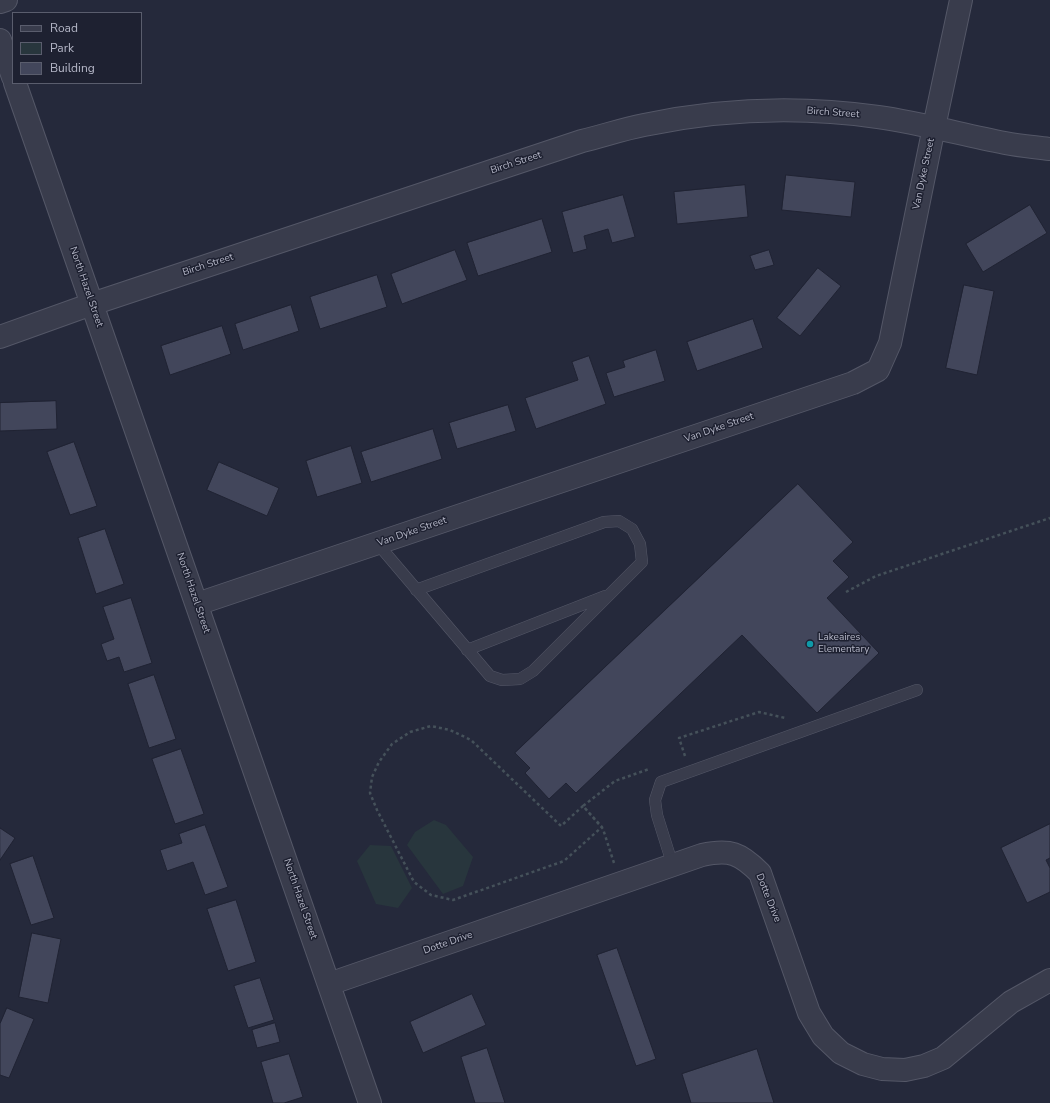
<!DOCTYPE html>
<style>
body{margin:0}
#map{position:relative;width:1050px;height:1103px;overflow:hidden;background:#25293b;font-family:"Nunito Sans",sans-serif}
canvas{display:block}
.legend{position:absolute;left:12px;top:12px;width:130px;height:72px;box-sizing:border-box;background:#1e2131;border:1px solid #5a5d6d;margin:0;padding:5px 7px;list-style:none;font-size:12px;color:#b5b7c7}
.legend li{display:flex;align-items:center;gap:8px;height:20px}
.legend b{width:20px;border:1px solid #5a5d6d}
</style>
<div id="map">
<canvas width="1050" height="1103"></canvas>
<ul class="legend">
<li><b style="height:5px;background:#393c4c"></b>Road</li>
<li><b style="height:11px;background:#28363d"></b>Park</li>
<li><b style="height:11px;background:#42465b"></b>Building</li>
</ul>
</div>
<script>
const g = document.querySelector('canvas').getContext('2d');
g.lineJoin = 'round';
function paint(path, color) { g.fillStyle = color; g.fill(path, 'evenodd'); }
function strokePath(path, color, width, dash) { g.strokeStyle = color; g.lineWidth = width; g.lineCap = dash ? 'butt' : 'round'; g.setLineDash(dash || []); g.stroke(path); }
function drawText(font, color, halo, rows, align = 'center') {
  g.font = font + ' "Nunito Sans",sans-serif'; g.lineWidth = 3; g.setLineDash([]); g.textBaseline = 'middle'; g.strokeStyle = halo; g.fillStyle = color; for (const [text, x, y, turn = 0] of rows) {
    g.save(); g.translate(x, y); g.rotate((+turn || 0) * Math.PI / 180); g.textAlign = isNaN(turn) ? turn : align; if (halo) g.strokeText(text, 0, 0); g.fillText(text, 0, 0); g.restore();
  }
}
const green = new Path2D(`
 M434 820 446 825 473 857 463 886 443 894 407 845 415 832Z
 M370 845 391 846 412 888 398 908 376 904 357 861Z`);
const building = new Path2D(`
 M786 175 855 182 851 217 782 210Z
 M745 185 748 217 677 224 674 192Z
 M623 195 635 237 612 243 608 229 584 236 587 249 573 253 562 212Z
 M1030 205 1047 233 983 272 966 244Z
 M542 219 552 252 478 276 467 243Z
 M455 250 467 280 402 304 391 274Z
 M769 250 774 265 755 270 750 256Z
 M818 268 841 286 800 336 777 318Z
 M377 275 387 307 320 329 310 297Z
 M964 285 994 291 977 375 946 368Z
 M291 305 299 331 243 350 235 324Z
 M753 319 763 348 697 371 687 342Z
 M222 326 231 354 170 375 161 346Z
 M656 350 665 381 614 397 606 373 625 367 623 361Z
 M589 356 606 404 536 429 525 398 578 380 572 362Z
 M56 401 57 429 0 431V403Z
 M508 405 516 431 457 449 449 423Z
 M433 429 442 459 371 482 361 452Z
 M74 442 97 506 70 515 47 452Z
 M351 446 362 483 317 497 306 461Z
 M219 462 279 488 267 516 207 490Z
 M798 484 853 542 833 561 849 577 827 598 879 653 817 713 742 635 576 793 566 783 549 799 525 773 530 768 515 753Z
 M105 529 124 584 96 594 78 538Z
 M131 598 152 663 124 672 119 657 107 661 101 644 114 639 103 607Z
 M154 675 176 739 149 748 128 684Z
 M181 749 204 814 175 824 152 759Z
 M1050 824V858L1046 860 1050 868V892L1027 903 1001 848Z
 M205 825 228 887 205 895 193 862 167 871 160 850 182 843 179 834Z
 M0 828 15 838 0 860Z
 M33 856 54 918 31 925 10 864Z
 M236 900 256 962 228 971 207 909Z
 M32 933 61 939 48 1003 19 997Z
 M617 948 656 1059 636 1066 597 955Z
 M260 978 274 1020 248 1028 234 986Z
 M472 994 486 1025 423 1053 410 1022Z
 M7 1008 34 1019 9 1078 0 1075V1024Z
 M275 1023 280 1042 257 1048 252 1030Z
 M487 1048 505 1103H475L461 1057Z
 M757 1049 774 1103H691L682 1074Z
 M289 1054 303 1097 284 1103H273L261 1062Z`);
const path = new Path2D(`
 M846 592 876 576 1050 518
 M685 756 679 738 759 712 785 718
 M614 863 603 829 583 806 561 826 471 740 450 730 431 726 410 732 392 744 379 762 372 777 370 793 377 810 414 882 431 895 453 900 564 861 602 827 583 806 615 781 649 769`);
const lane = new Path2D(`
 M377 543 490 676 502 680 520 679 533 671 642 562 640 544 632 529 619 521 604 522 416 590
 M467 650 605 596
 M673 866 657 815 655 800 661 782 917 690`);
const street = new Path2D(`
 M0 2 6 0
 M0 40 13 77
 M15 83 370 1103
 M0 337 92 304 582 141C603 136 623 129 644 125 720 109 801 106 878 117 921 123 963 135 1005 143 1020 146 1035 147 1050 149
 M197 604 853 383 878 370 890 343 934 127 961 0
 M329 984 702 855C730 849 740 853 760 873L809 1013 823 1036 841 1053 863 1064 882 1069 905 1070 924 1066 943 1058 1011 1002 1050 980`);
const markers = [
 [810,644,4,"#0f9aa8"]
];
const streetNames = [
 ["Birch Street",833,113,4],
 ["Birch Street",516,163,-18],
 ["Van Dyke Street",924,174,-78],
 ["Birch Street",208,265,-18],
 ["North Hazel Street",86,287,71],
 ["Van Dyke Street",719,428,-19],
 ["Van Dyke Street",412,532,-19],
 ["North Hazel Street",193,593,71],
 ["Dotte Drive",768,898,68],
 ["North Hazel Street",300,899,71],
 ["Dotte Drive",448,943,-19]
];
const poiNames = [
 ["Lakeaires",818,638],
 ["Elementary",818,650]
];
paint(green, '#28363d');
paint(building, '#42465b');
strokePath(building, '#202333', 1);
strokePath(lane, '#545767', 12);
strokePath(street, '#545767', 24);
strokePath(path, '#45515a', 2.5, [3, 3]);
strokePath(lane, '#393c4c', 11);
strokePath(street, '#393c4c', 22);
for (const [x, y, r, color] of markers) { const dot = new Path2D(); dot.arc(x, y, r, 0, 2 * Math.PI); g.fillStyle = color; g.fill(dot); strokePath(dot, '#1e2131', 1.5); }
drawText('10px', '#b5b7c7', '#1e2131', streetNames);
drawText('10px', '#b5b7c7', '#1e2131', poiNames, 'left');
</script>
